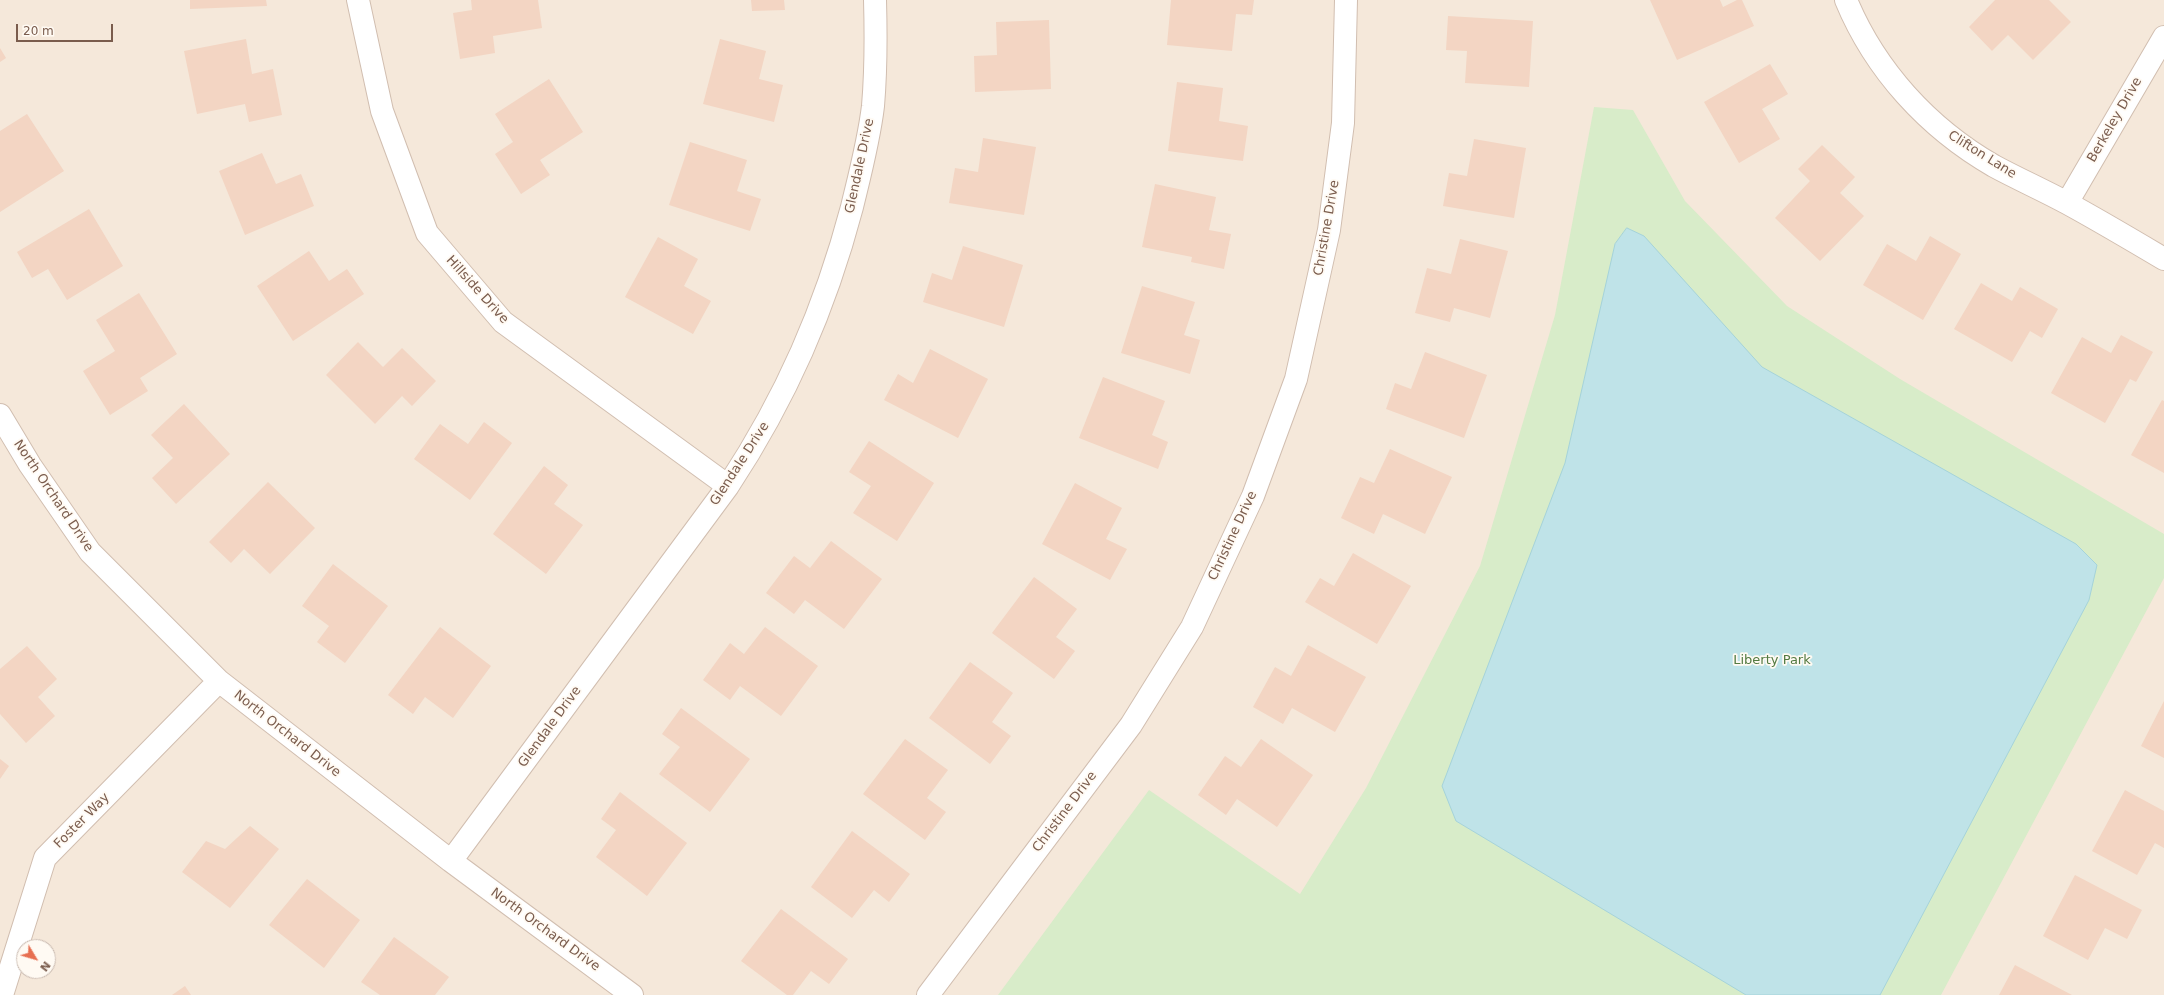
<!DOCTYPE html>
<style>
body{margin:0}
#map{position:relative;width:2164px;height:995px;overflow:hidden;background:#fdf6ec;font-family:"DejaVu Sans",sans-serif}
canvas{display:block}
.north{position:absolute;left:16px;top:939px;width:40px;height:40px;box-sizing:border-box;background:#fffaf3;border:1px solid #cabbb1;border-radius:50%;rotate:128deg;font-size:11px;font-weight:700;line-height:16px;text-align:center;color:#7a5c4d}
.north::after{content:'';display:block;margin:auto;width:14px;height:18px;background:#e76f51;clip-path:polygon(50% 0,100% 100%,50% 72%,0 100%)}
.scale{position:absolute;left:16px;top:24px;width:97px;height:18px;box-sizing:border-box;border:2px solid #7a5c4d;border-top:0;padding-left:5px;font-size:12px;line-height:14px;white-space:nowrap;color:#7a5c4d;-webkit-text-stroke:3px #fffaf3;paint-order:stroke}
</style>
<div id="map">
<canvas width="2164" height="995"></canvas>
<div class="north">N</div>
<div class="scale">20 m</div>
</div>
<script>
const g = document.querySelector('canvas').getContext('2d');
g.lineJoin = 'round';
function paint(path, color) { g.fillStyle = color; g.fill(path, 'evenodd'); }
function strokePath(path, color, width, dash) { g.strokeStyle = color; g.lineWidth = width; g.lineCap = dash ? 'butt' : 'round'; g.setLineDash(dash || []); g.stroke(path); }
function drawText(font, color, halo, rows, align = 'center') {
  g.font = font + ' "DejaVu Sans",sans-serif'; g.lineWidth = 3.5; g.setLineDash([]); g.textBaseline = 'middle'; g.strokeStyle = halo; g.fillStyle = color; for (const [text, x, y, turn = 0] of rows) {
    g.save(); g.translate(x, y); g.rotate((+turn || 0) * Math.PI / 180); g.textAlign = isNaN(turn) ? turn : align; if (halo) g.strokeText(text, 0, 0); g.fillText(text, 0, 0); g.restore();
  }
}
const residential = new Path2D(`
 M0 0H2164V995H0ZM24 947H48V971H24Z`);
const green = new Path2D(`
 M1594 107 1633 110 1685 201 1787 306 1900 379 2164 534V578L1941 995H998L1149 790 1300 894 1366 788 1480 566 1555 315Z`);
const water = new Path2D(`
 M1627 228 1644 236 1762 367 2076 544 2097 565 2089 600 1880 995H1746L1456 821 1442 786 1565 463 1615 244Z`);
const building = new Path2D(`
 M190 0H266L267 6 190 9Z
 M471 0H538L542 28 493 36 495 53 460 59 453 13 472 10Z
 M751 0H784L785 10 752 11Z
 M1171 0H1254L1252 15 1236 14 1232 51 1167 45Z
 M1650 0H1720L1723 7 1737 0H1742L1754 26 1677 60Z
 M1995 0H2049L2071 22 2033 60 2008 35 1992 51 1969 27Z
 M1448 16 1533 21 1529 87 1465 83 1467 51 1446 50Z
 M1049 20 1051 89 975 92 974 56 997 55 996 22Z
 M246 39 252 74 273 69 282 115 249 122 245 104 197 114 184 51Z
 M720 39 766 51 759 79 783 85 774 122 703 104Z
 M0 48 6 58 0 62Z
 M1770 64 1788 94 1762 109 1780 139 1739 163 1704 102Z
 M549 79 583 132 540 160 550 175 521 194 495 154 513 142 495 114Z
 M1177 82 1223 88 1219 121 1248 126 1243 161 1168 151Z
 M27 114 64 171 0 212V131Z
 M983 138 1036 147 1024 215 949 203 955 168 978 172Z
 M1474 139 1526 148 1514 218 1443 206 1449 173 1467 176Z
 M690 142 747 160 737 191 761 199 750 231 669 205Z
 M1822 145 1855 177 1840 193 1864 216 1820 261 1775 218 1810 181 1798 169Z
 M262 153 276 184 301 174 314 206 245 235 219 171Z
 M1155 184 1216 197 1209 230 1231 234 1224 269 1191 262 1192 257 1142 247Z
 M89 209 123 266 67 300 48 269 32 278 17 252Z
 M1930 236 1961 254 1923 320 1863 285 1887 244 1916 261Z
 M658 237 698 259 684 286 711 301 693 334 625 297Z
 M1460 239 1508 251 1490 318 1454 308 1450 322 1415 313 1427 268 1451 274Z
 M963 246 1023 265 1004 327 923 302 932 273 952 280Z
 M309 251 329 281 347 269 364 294 293 341 257 286Z
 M1981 283 2012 301 2020 287 2058 309 2042 338 2030 331 2012 362 1954 329Z
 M1142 286 1195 302 1184 335 1200 340 1190 374 1121 353Z
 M139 293 177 354 140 378 148 391 110 415 83 371 115 351 96 320Z
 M2121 335 2153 352 2136 382 2130 379 2105 423 2051 393 2082 337 2111 353Z
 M358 342 383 367 402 348 436 381 412 406 402 396 375 424 326 375Z
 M930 349 988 379 958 438 884 400 898 374 913 383Z
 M1425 352 1487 375 1464 438 1386 409 1395 383 1411 389Z
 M1103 377 1165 401 1152 435 1168 442 1158 469 1079 438Z
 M2162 400 2164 401V473L2131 455Z
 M184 404 230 454 176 504 152 478 173 458 151 435Z
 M484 422 512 443 470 500 414 459 440 424 468 444Z
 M869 441 934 483 897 541 853 513 871 486 849 472Z
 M1390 449 1452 477 1425 534 1383 514 1374 534 1341 518 1360 477 1374 483Z
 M544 466 568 485 554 504 583 525 546 574 493 534Z
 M268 482 315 528 270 574 244 549 231 563 209 542Z
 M1075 483 1122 508 1106 539 1127 549 1110 580 1042 544Z
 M831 541 882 579 844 629 805 600 794 614 766 593 794 556 810 568Z
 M1353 553 1411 586 1377 644 1305 602 1320 578 1334 586Z
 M333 564 388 606 345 663 317 642 329 626 302 606Z
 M1034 577 1077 609 1056 637 1075 651 1054 679 992 633Z
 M440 627 491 666 453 718 425 697 413 714 388 695Z
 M765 627 818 666 781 716 740 686 730 700 703 680 730 643 744 654Z
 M1308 645 1366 677 1335 732 1292 708 1283 724 1253 707 1275 667 1291 676Z
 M27 646 57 679 38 697 55 716 26 743 0 714V669Z
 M970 662 1013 693 992 722 1011 736 990 764 929 718Z
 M2164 701V758L2141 746Z
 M681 708 750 759 710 812 659 774 680 747 662 734Z
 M905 739 948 770 927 798 946 812 925 840 863 794Z
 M1261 739 1313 775 1277 827 1237 799 1226 815 1198 795 1225 756 1241 767Z
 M0 759 9 766 0 779Z
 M2125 790 2164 811V848L2155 843 2137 875 2092 851Z
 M620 792 687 843 647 896 596 857 616 830 601 819Z
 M250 826 279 849 230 908 182 872 206 841 225 849Z
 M852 831 910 874 889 902 874 890 852 918 811 887Z
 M2075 875 2142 910 2127 939 2105 928 2088 960 2043 936Z
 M307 879 360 920 324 968 269 925Z
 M781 909 848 959 829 984 811 971 793 995H787L741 961Z
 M394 937 449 977 435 995H380L361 982Z
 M2015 965 2072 995H1999Z
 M185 986 191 995H172Z`);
const minor = new Path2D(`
 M358 0 382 111 427 233 503 322 728 486
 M1846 0C1875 70 1928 128 1994 166 2018 179 2043 190 2067 203 2100 221 2132 240 2164 259
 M2067 203 2164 37
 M0 415 30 465 90 552 219 681 451 861 632 995
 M451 861 728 486C786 398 825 309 852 207 860 174 869 140 873 106 876 71 876 35 875 0
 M2 995 45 858 219 681
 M928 995 1131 725 1192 627 1253 496 1296 379 1329 230 1343 123 1346 0`);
const streetNames = [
 ["Berkeley Drive",2115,120,-60],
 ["Clifton Lane",1982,155,32],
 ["Glendale Drive",860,166,-78],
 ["Christine Drive",1327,228,-80],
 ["Hillside Drive",477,290,48],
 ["Glendale Drive",740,464,-57],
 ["North Orchard Drive",53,496,56],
 ["Christine Drive",1233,536,-65],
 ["Glendale Drive",550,727,-54],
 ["North Orchard Drive",287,734,38],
 ["Christine Drive",1065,812,-53],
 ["Foster Way",82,821,-45],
 ["North Orchard Drive",545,930,36]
];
const parkNames = [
 ["Liberty Park",1772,661]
];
paint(residential, '#f5e8da');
paint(green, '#d8ecc9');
paint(water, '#bfe3e8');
strokePath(water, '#a5d3da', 1);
paint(building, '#f3d5c3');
strokePath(minor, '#d1beb0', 24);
strokePath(minor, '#fff', 22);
drawText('13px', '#7a5c4d', '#fffaf3', streetNames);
drawText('13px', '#537a41', '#fffaf3', parkNames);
</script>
